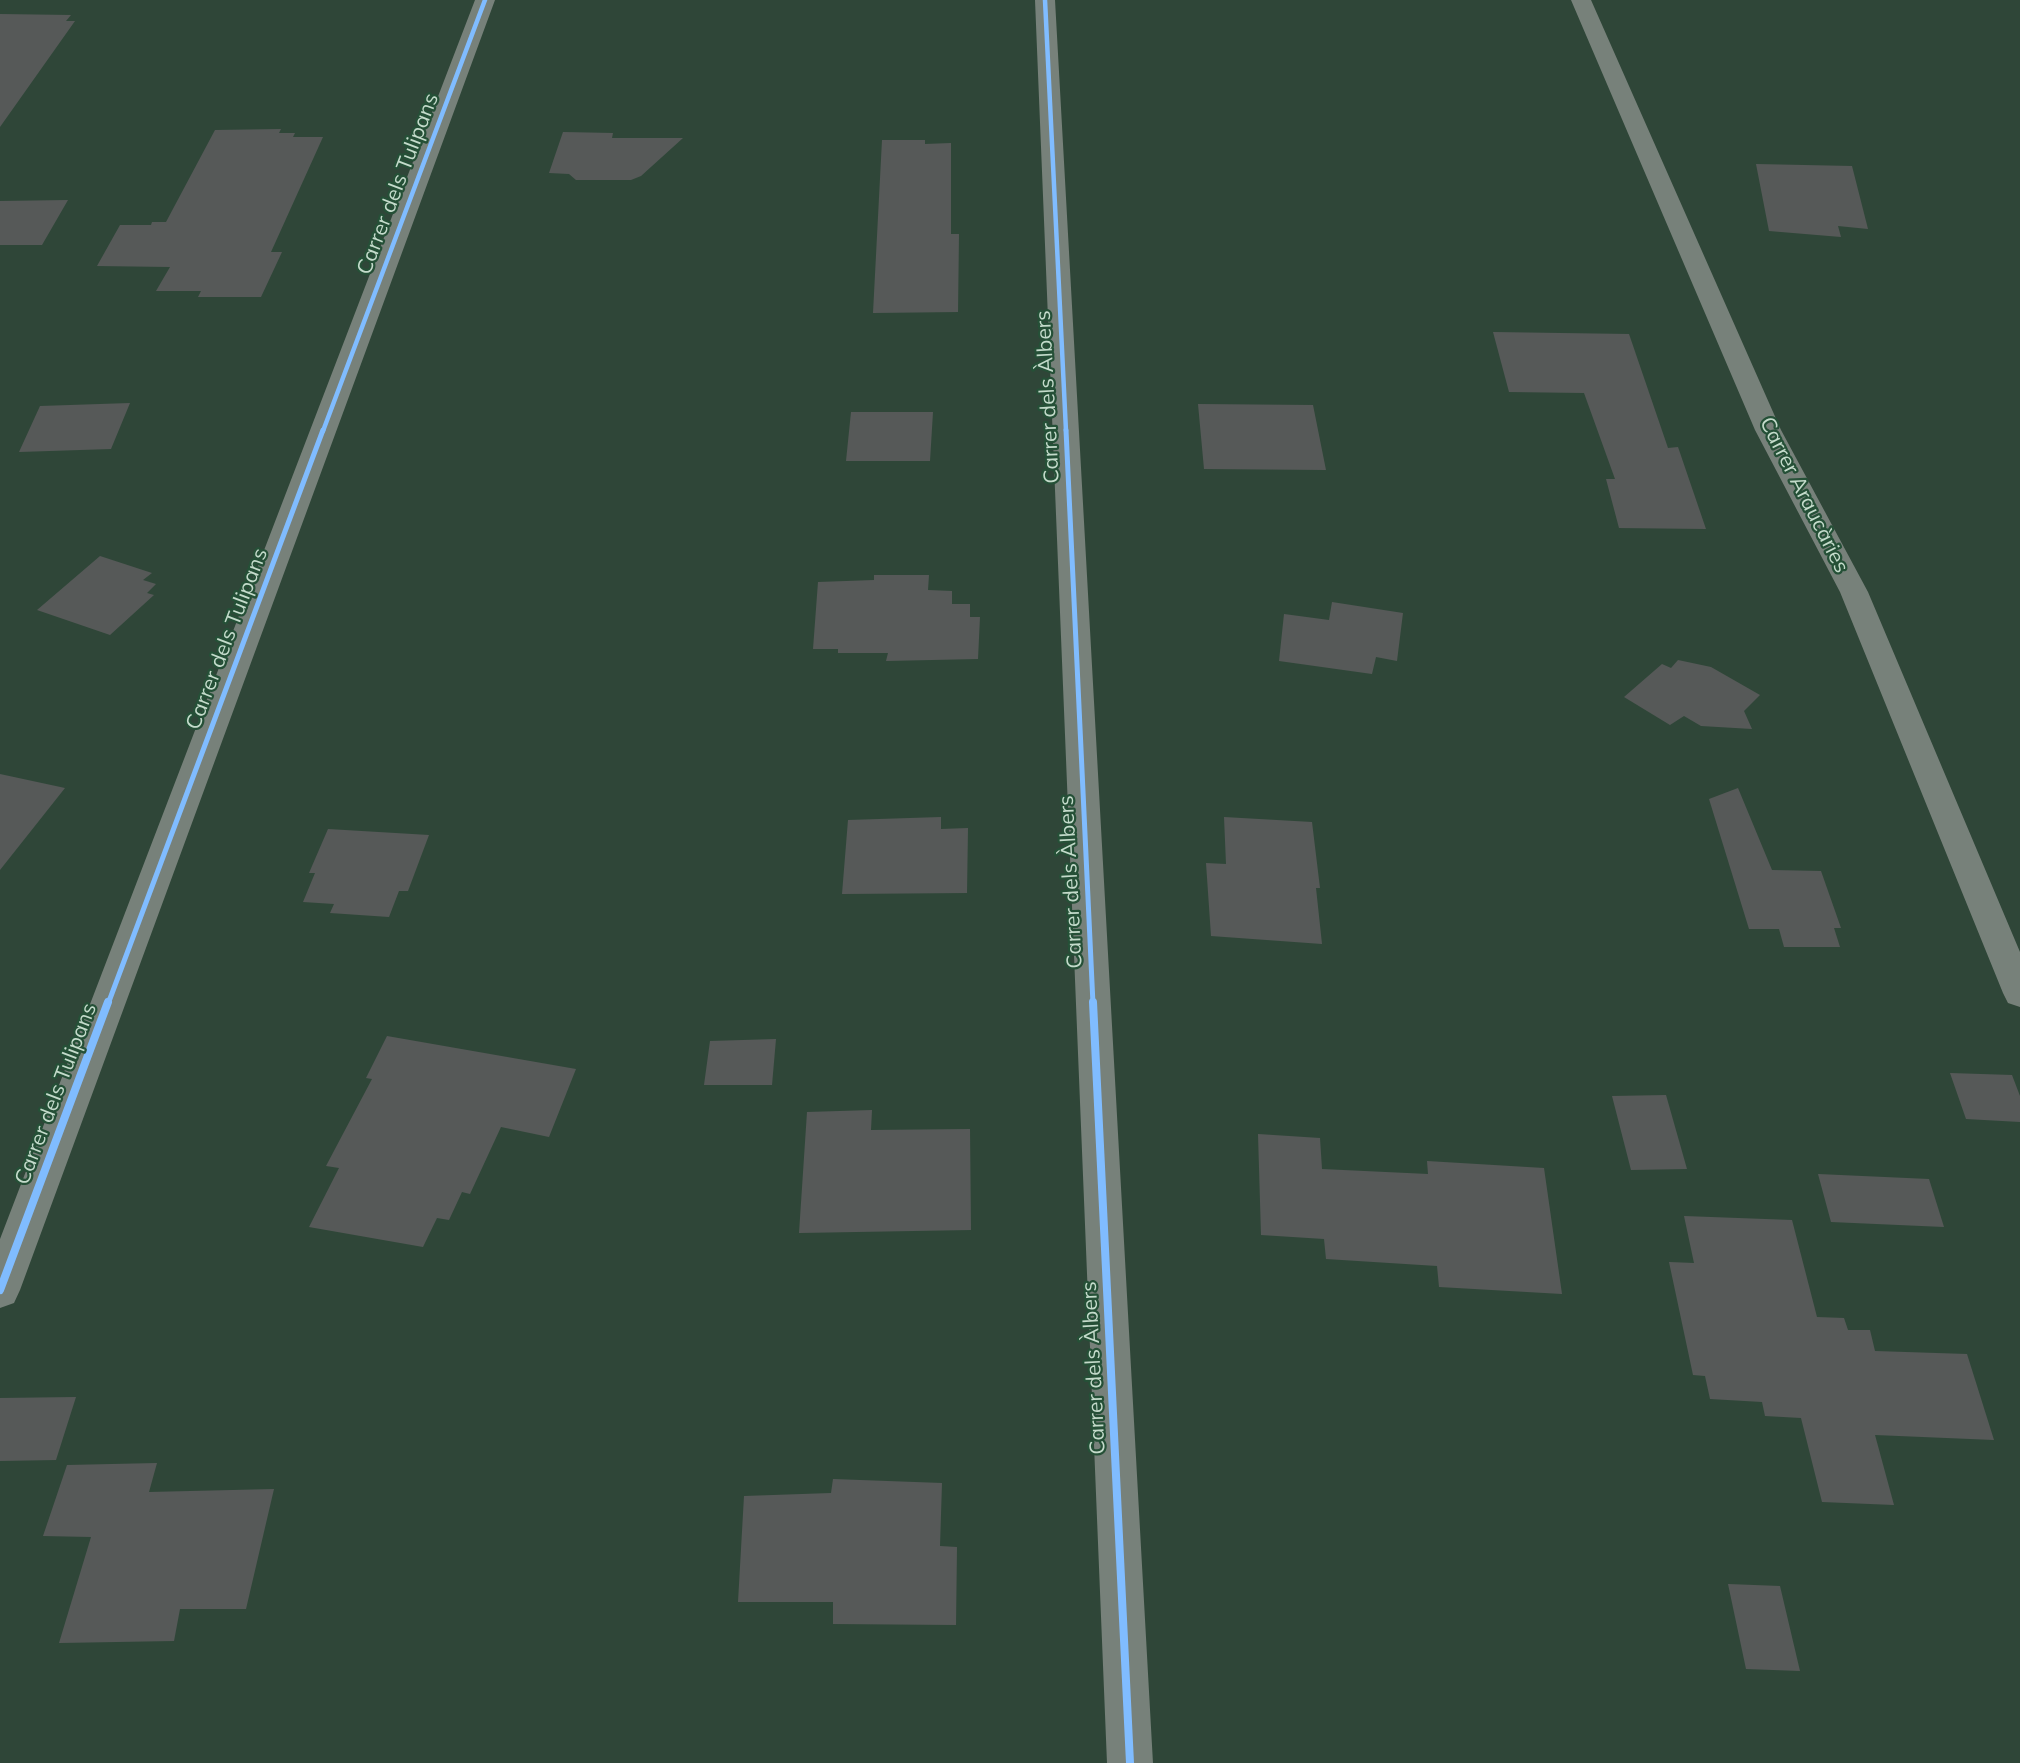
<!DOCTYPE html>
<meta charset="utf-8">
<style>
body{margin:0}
canvas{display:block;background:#2f4638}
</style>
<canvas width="2020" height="1763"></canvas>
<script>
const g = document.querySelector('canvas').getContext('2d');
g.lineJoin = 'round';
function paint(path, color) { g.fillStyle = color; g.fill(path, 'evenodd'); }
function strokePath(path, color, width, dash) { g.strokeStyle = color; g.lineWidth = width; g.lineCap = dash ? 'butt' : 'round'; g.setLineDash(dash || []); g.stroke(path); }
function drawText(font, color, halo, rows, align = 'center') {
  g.font = font + ' Mulish,sans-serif'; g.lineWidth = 4.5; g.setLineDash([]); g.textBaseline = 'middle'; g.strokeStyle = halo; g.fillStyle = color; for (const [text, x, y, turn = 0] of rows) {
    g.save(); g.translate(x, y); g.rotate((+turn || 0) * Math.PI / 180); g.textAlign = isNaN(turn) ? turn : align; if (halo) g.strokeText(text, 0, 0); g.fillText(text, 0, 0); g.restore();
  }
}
const building = new Path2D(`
 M0 14 71 15 66 21H75L0 127Z
 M281 129 279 133H295L293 137H323L271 252H282L261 297H198L201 291H156L170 267 97 266 120 225H151L152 222H166L215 130Z
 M563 132 613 133 612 138H683L641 176 631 180H576L569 174 549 173Z
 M882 140H925V144L951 143V234H959L958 312 873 313Z
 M1756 164 1852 166 1868 229 1838 226 1841 237 1769 231Z
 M68 200 42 245H0V201Z
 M1493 332 1629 334 1668 448 1678 447 1706 529 1619 528 1606 479H1615L1584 393 1509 392Z
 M130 403 111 449 19 452 40 406Z
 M1198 404 1313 405 1326 470 1204 469Z
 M851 412H933L930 461H846Z
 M100 556 152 573 143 580 156 584 147 593 154 595 110 635 37 610Z
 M874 575H929L928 590 952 591V604H970V617H980L978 659 886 661 888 653H838V649H813L818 582 874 580Z
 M1332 602 1403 613 1397 661 1376 657 1372 674 1279 661 1284 614 1329 620Z
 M1678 660 1711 667 1760 695 1744 711 1752 729 1701 726 1684 716 1670 725 1624 697 1662 664 1671 668Z
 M0 774 65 788 0 870Z
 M1738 788 1772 870 1821 871 1841 928H1834L1840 947H1784L1779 929H1749L1709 799Z
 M941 817V829L968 828 967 893 842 894 848 820Z
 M1224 817 1312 822 1320 888H1316L1322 944 1211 936 1206 863 1226 864Z
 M328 829 429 835 408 891H399L389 917 330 913 334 904 303 902 315 873H309Z
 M387 1036 576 1069 549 1137 501 1127 470 1194 462 1192 449 1220 437 1218 423 1247 309 1227 339 1168 326 1166 372 1079 366 1078Z
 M776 1039 772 1085H704L710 1041Z
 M1950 1073 2012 1075 2020 1096V1122L1966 1119Z
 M1666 1095 1687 1169 1631 1170 1612 1096Z
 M872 1110 871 1130 970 1129 971 1230 799 1233 807 1112Z
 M1258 1134 1320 1138 1322 1169 1428 1174 1427 1161 1544 1168 1562 1294 1439 1287 1437 1266 1326 1259 1324 1239 1261 1235Z
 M1818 1174 1929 1179 1944 1227 1831 1222Z
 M1684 1216 1792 1220 1817 1317 1844 1318 1848 1330H1870L1875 1351 1967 1354 1994 1440 1875 1435 1894 1505 1822 1502 1801 1418 1765 1416 1762 1402 1710 1399 1705 1376 1693 1375 1669 1262 1694 1263Z
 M76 1397 56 1460 0 1461V1398Z
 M157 1463 149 1492 274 1489 246 1609H180L174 1641 59 1643 91 1537 43 1536 67 1465Z
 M833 1479 942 1483 940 1546 957 1547 956 1625 833 1624V1602H738L744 1496 831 1493Z
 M1728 1584 1780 1586 1800 1671 1746 1669Z`);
const street = new Path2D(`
 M475 0H495L20 1290 14 1303 0 1308V1239Z
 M1035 0H1055L1153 1763H1107Z
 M1571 0H1591L1781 430 1868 592 2020 952V1007L2008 1003 2003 993 1840 592 1755 430Z`);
const cyclewayFar2 = new Path2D(`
 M1045 0 1066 431
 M323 431 485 0`);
const cyclewayFar1 = new Path2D(`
 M1066 430 1093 1004
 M108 1004 323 430`);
const cycleway = new Path2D(`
 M1093 1002 1130 1763
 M0 1290 108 1002`);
const streetNames = [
 ["Carrer dels Tulipans",398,184,-69],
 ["Carrer dels Àlbers",1048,397,-93],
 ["Carrer Araucàries",1804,495,63],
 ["Carrer dels Tulipans",227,639,-69],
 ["Carrer dels Àlbers",1071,882,-93],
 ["Carrer dels Tulipans",56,1094,-69],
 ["Carrer dels Àlbers",1094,1368,-93]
];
paint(building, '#565958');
paint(street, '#77817a');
strokePath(cyclewayFar2, '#80bcff', 4.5);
strokePath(cyclewayFar1, '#80bcff', 5);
strokePath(cycleway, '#80bcff', 8);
drawText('21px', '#c4dbcb', '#255037', streetNames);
</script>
